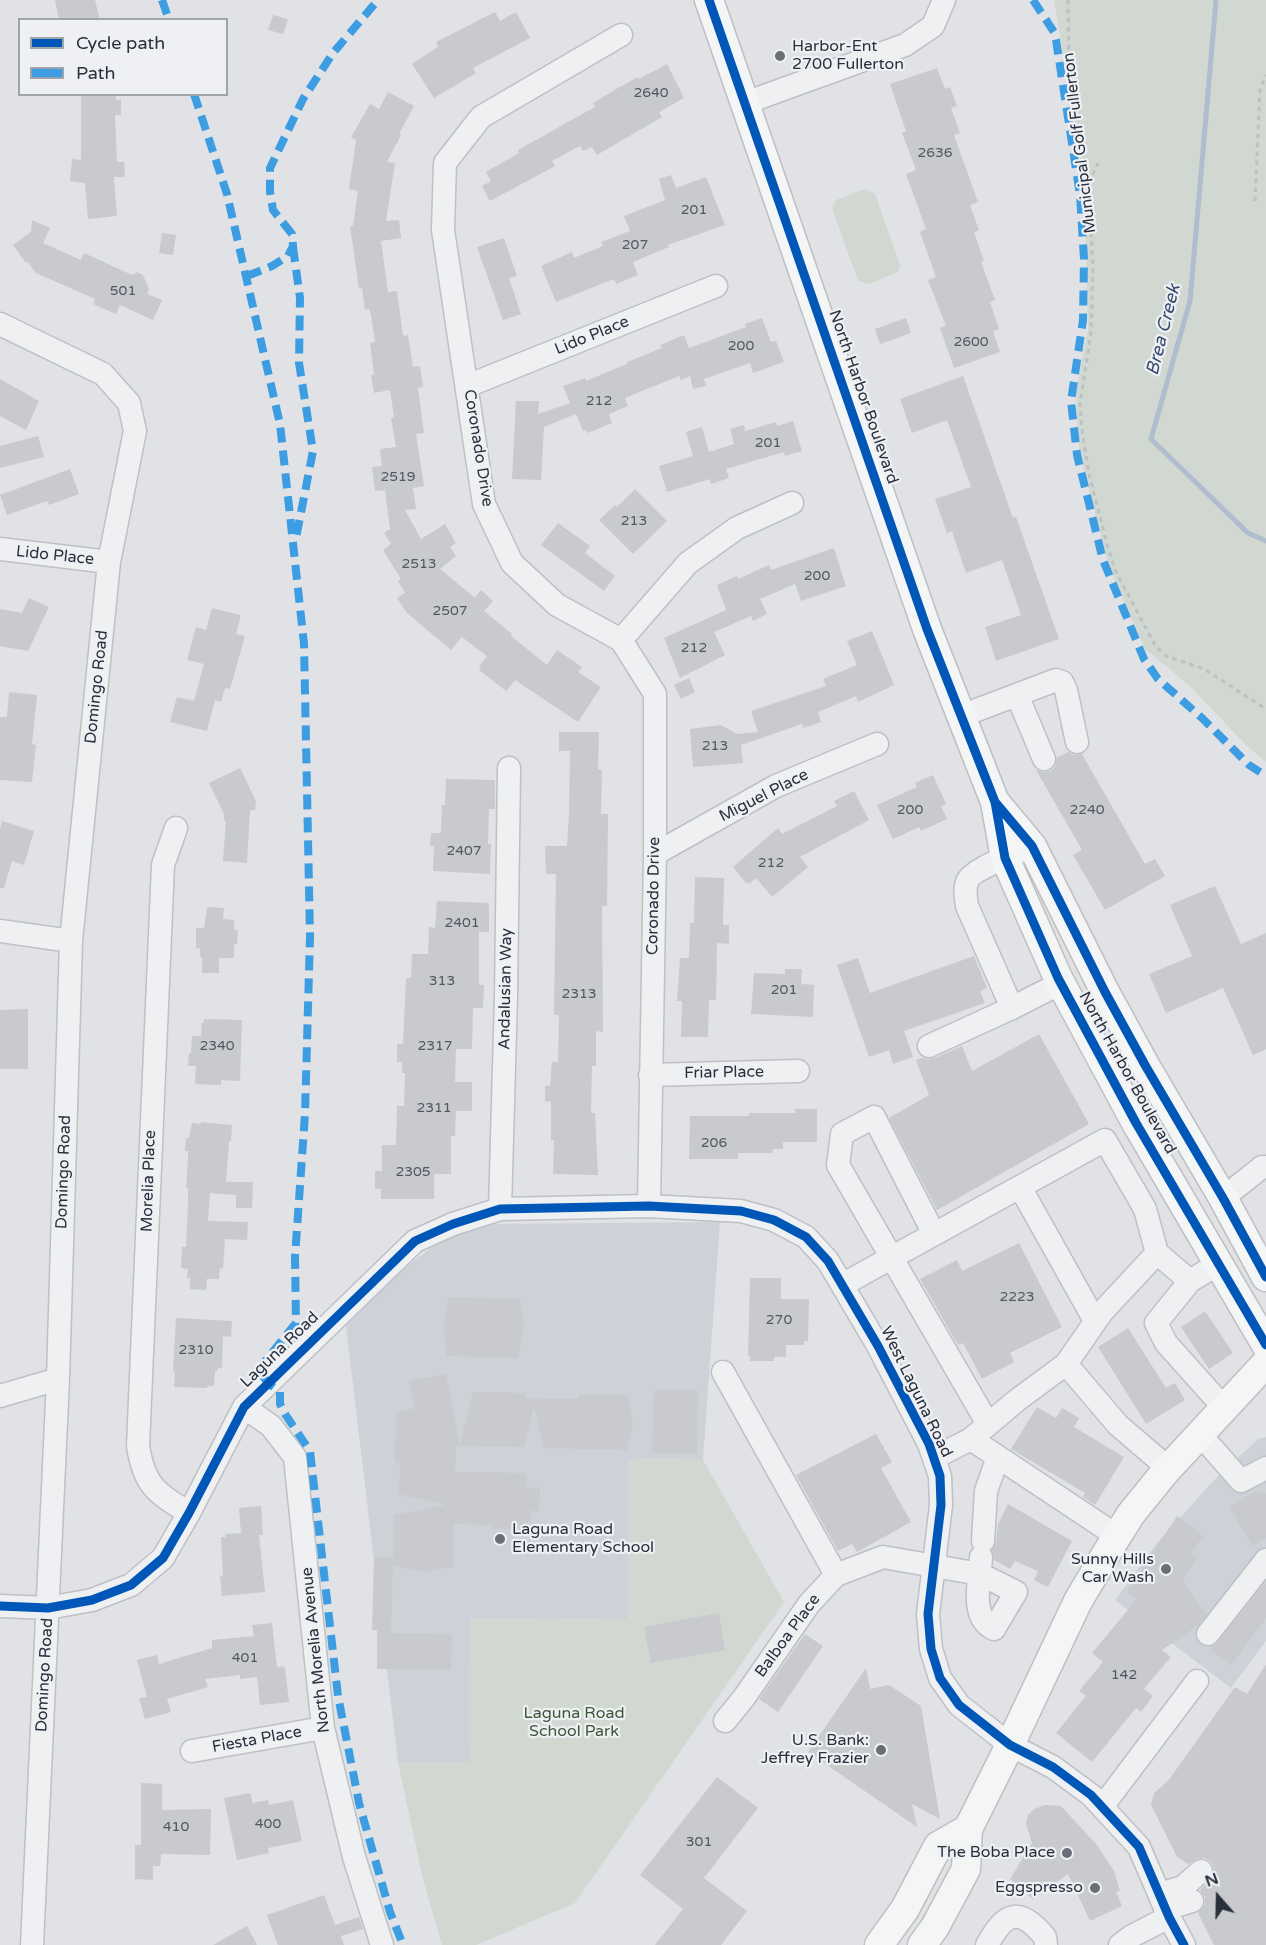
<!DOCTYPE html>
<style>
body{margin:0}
#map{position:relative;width:1266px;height:1945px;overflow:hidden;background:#e0e2e5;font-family:"Varela Round",sans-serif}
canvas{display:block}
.legend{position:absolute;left:18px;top:18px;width:210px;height:78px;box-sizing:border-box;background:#eef0f4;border:2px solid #9fa3aa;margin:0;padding:8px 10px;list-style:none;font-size:18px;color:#292f3c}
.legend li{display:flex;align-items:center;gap:12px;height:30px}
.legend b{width:30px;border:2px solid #9fa3aa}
.north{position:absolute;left:1188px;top:1867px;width:60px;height:60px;-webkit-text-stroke:4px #eef0f4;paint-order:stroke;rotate:340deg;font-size:16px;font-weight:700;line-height:24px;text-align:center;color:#292f3c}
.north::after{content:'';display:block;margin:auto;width:21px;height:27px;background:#292f3c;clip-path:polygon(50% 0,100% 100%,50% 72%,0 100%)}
</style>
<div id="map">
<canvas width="1266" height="1945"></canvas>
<ul class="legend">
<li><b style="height:8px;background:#0057b8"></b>Cycle path</li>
<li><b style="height:8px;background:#3d9de2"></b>Path</li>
</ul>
<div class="north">N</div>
</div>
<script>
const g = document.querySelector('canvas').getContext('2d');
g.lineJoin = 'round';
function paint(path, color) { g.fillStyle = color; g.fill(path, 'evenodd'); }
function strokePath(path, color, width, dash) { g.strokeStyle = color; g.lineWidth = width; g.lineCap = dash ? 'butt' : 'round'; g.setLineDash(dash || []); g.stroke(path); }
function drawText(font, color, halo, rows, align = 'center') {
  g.font = font + ' "Varela Round",sans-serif'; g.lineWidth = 4.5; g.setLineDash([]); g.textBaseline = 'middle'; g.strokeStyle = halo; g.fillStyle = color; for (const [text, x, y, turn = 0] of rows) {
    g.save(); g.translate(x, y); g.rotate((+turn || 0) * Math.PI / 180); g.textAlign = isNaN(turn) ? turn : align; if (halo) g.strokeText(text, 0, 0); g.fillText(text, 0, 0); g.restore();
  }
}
const built = new Path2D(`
 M720 1222 703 1460 628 1459V1620L470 1618 469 1762H398L346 1326 388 1281 437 1243 488 1224Z
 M1266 1437V1641L1231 1688 1115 1600 1157 1543 1216 1478 1258 1439Z`);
const green = new Path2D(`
 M1054 0H1266V762L1243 742 1190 686 1145 649 1109 567 1079 451 1076 390 1088 330 1086 233 1080 156Z
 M865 189 875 194 900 265 898 272 869 284 858 281 832 208 836 200Z
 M628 1459 703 1460 784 1602 575 1903 476 1945H442L423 1879 398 1762H469L470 1618 627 1620Z`);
const stream = new Path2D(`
 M1216 0 1190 301 1151 439 1248 533 1266 541`);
const building = new Path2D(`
 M55 0H95L100 20H59Z
 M495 12 500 21 516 12 530 38 473 68 476 73 434 98 412 64 438 47 436 42Z
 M273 15 288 19 283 34 268 30Z
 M667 64 684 98 659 112 662 117 597 155 592 147 583 151 580 146 552 161 555 166 490 201 482 186 491 181 486 172 519 153 518 150 595 107 593 103 618 88 638 77 639 79Z
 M937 68 945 89 950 87 957 106 951 108 960 133 954 135 978 202 970 205 979 230 974 232 984 261 981 262 995 300 990 302 999 329 993 331 1000 352 954 368 940 328 946 326 928 280 936 277 920 232 926 229 906 174 916 170 902 133 906 131 890 84Z
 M388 92 414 106 399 134 401 135 387 162 395 163 386 221 399 220 401 238 381 241 388 292 397 291 403 336 408 335 413 367 420 366 423 387 418 388 424 433 416 434 424 486 413 488 416 509 405 510 421 539 445 524 456 543 450 547 456 556 440 569 475 598 481 590 493 601 484 611 512 634 511 636 547 665 557 650 582 667 578 672 601 687 578 722 515 680 506 691 479 670 481 667 479 666 487 656 462 637 451 650 407 613 397 598 405 593 398 581 401 579 383 550 391 544 384 533 390 529 385 490 375 491 372 467 382 466 380 449 396 447 391 418 394 417 390 390 374 393 371 375H374L370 343 375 342 371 315 369 309 365 310 362 288 359 289 350 226H353L358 191 349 189 356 140 351 137 370 104 379 109Z
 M81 94H116V100H121V115H115L117 162H124L125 177H114L117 216 88 219 85 183 70 181 72 159 81 160Z
 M671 175 676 188 706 177 725 225 668 245 669 247 633 262 638 275 616 284 614 279 556 302 541 266 572 252 574 258 603 246 601 242 630 231 624 216 665 200 659 179Z
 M32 220 50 228 43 243 81 260 84 253 132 275 137 272 143 275 149 289 147 294 162 300 153 320 120 305 116 314 93 304 95 299 36 273 28 262 26 263 13 245 31 232Z
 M162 233 176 235 173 255 159 253Z
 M504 238 517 276 509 278 521 314 503 320 477 247Z
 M762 318 771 342 776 341 784 362 753 373 750 363 704 379 706 386 693 389 690 376 681 380 679 376 625 398 628 406 609 414 612 423 588 433 586 430 583 431 576 414 544 427 541 480 512 479 516 401H539L538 414 570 403 563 386 585 378 586 381 627 364V362L662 348 660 345 684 335 689 348 738 330 746 327 745 324Z
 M906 318 911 333 880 344 875 329Z
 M963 376 1013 518 1016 517 1059 639 996 661 985 627 1021 615 1002 560 966 573 952 531 947 533 935 499 971 487 947 420 912 433 900 399Z
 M0 379 39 401 26 430 0 416Z
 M793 421 802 451 785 456 784 452 726 469 729 478 711 484 710 479 667 492 659 466 693 456 686 432 702 427 709 452 734 444 730 429 744 425 745 431 776 422 777 426Z
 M38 436 44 457 0 468V446Z
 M70 469 79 494 49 505 47 501 7 515 0 495Z
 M635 489 667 521 633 554 599 520 615 505 617 507Z
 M558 523 590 546 585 553 615 576 604 591 541 545Z
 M834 548 846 586 801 601 795 584 760 599 767 614 753 621 751 616 714 632 725 655 680 678 664 638 726 610 717 585 737 576 738 579 769 565 771 570Z
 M29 598 49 607 28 651 0 646V609L22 613Z
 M212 608 241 615 236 634 245 636 230 689 225 688 221 702 215 700 207 731 170 722 177 697 194 701 204 664 187 660 196 627 206 630Z
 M872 631 894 685 858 702 856 696 818 712 821 722 803 728 802 724 741 745 743 763 693 767 690 729 721 725 737 734 758 732 751 711 826 686 823 679 857 665 847 641Z
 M689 678 695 692 681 699 674 685Z
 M9 692 37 695 32 744 36 745 32 782 0 780V717H7Z
 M559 732H599L598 769 602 770 601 814H608L607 906H602L603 1032 596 1031V1066H592L591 1113H595L598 1175 553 1174 554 1140H551V1102L545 1101V1086H550L552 1062H558L559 1015H554L556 874H546L545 846H567L569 815 570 751H559Z
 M1068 752 1073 755 1082 754 1145 864 1155 859 1165 876 1105 910 1073 855 1082 850 1036 770 1043 772 1050 771 1055 767 1057 758Z
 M240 768 256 801 255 810H250L247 863 223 861 226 821H224V814L209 783Z
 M933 775 946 804 941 806 947 819 921 831 919 827 893 839 877 805 917 787 915 783Z
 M446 779 495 780V809H489L488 844H491L490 874 433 871 434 846H430L431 833H441L442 805H445Z
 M854 791 869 820 800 857 808 867 772 897 756 878 749 884 748 882 746 883 733 867 778 828 782 834 837 806 834 801Z
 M2 821 34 831 24 865 12 861 4 888H0V830Z
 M695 877 724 878 723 925H729V944L717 943 716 1000H709L708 1037H681L682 1001H677L680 958H689L690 923H694Z
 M1215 886 1241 944 1266 933V1049L1253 1055 1223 988 1166 1013 1149 974 1192 956 1170 905Z
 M437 901 489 903V932H479V985H484L483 1008H473L472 1049H456L455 1082H472V1111H456L455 1136H451V1174H434V1199H381V1189H375V1171H382V1145H396L397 1106H404L405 1073H402V1062H397V1044H403L406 978H411L412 954H428L429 927 435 928Z
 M207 907 224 908 223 919 234 920V929L238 931 237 944H234V958H219V973H202V957H200V948L196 949V928H204Z
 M974 956 987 988 980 991 985 1003 904 1031 913 1057 893 1064 889 1050 869 1057 837 965 858 958 870 993Z
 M785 969H802L801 984 814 985 813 1017 751 1014 754 973 785 974Z
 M28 1009V1069H0V1010Z
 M204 1019 242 1020 240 1081 221 1080V1085L195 1084 196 1066H188L189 1053H191L192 1036H201L202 1022 204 1023Z
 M1039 1034 1089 1124 937 1210 889 1118 929 1095 916 1060 922 1058 928 1059 935 1058 962 1046 972 1071Z
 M795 1109H817V1142H783V1149H773V1153H738V1159H689L690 1116H749V1113H795Z
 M201 1122 232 1125 231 1141H229L226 1182H253L252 1208H236V1195L210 1193 208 1221 248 1222 247 1240 225 1239 223 1269 220 1268 219 1279H207L206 1290 190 1289V1278H187L188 1269 181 1268 182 1247H186L188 1203V1188H186L188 1159V1151H185L186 1138H189L192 1123 201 1124Z
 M1019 1243 1062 1327 1010 1353 1014 1362 982 1379 963 1343 958 1345 920 1279 957 1260 962 1271Z
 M750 1278H781V1299H809L808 1341H804V1345H786V1357H774V1361H750V1356H748Z
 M449 1297 520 1299 524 1328 518 1358 447 1356 443 1327Z
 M1205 1311 1233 1353 1209 1369 1181 1327Z
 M176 1318 232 1321 231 1337 223 1336 222 1368H218L217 1371H215L214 1386H207V1388L174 1387 175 1372 173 1371Z
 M1128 1328 1166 1388 1175 1383 1185 1400 1146 1424 1098 1347Z
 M446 1374 460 1446H456L455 1472 526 1473V1487L540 1488 539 1511H531V1522H525V1525H517V1529H493V1525L454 1524 453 1567 424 1572 393 1565 394 1515 446 1505 399 1494 400 1463 395 1462 396 1412 415 1408 409 1381Z
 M654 1390H698L697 1454 652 1453Z
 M473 1392 525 1393 526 1398 577 1399 579 1395H628L633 1424 627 1450 544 1448 534 1406 524 1447 460 1446Z
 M1037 1407 1056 1418 1062 1408 1079 1418 1074 1427 1124 1457 1095 1505 1083 1497 1085 1493 1011 1449Z
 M876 1434 892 1462 881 1468 911 1522 857 1552 852 1544 838 1551 796 1475Z
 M1256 1491 1266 1493V1538L1252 1546 1230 1507Z
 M1008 1504 1072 1541 1048 1587 1034 1580 1038 1571 1015 1561 1010 1569 994 1560 992 1550 996 1542 998 1524Z
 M261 1506 263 1535H259L265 1592 222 1596 220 1576H223L221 1537H226L225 1534 241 1533 239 1508Z
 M1177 1516 1203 1536 1191 1553 1198 1558 1183 1580 1206 1615 1197 1626 1162 1650 1171 1657 1144 1689 1153 1696 1141 1712 1136 1708 1092 1762 1056 1733 1086 1696 1079 1691 1103 1662 1092 1653 1137 1599 1127 1592Z
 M374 1557H393L391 1633 452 1634 451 1670 377 1669V1630H372Z
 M1266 1582V1618L1231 1665 1211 1650Z
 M719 1613 725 1650 651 1663 644 1627Z
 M272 1623 277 1667 283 1666 285 1668 289 1702 260 1705 257 1677 240 1679V1675L205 1679 208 1687 167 1699 171 1712 145 1719 139 1698 147 1697 137 1660 157 1655 159 1664 212 1648V1640L254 1636 252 1625Z
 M805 1634 823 1646 778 1712 759 1699Z
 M1266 1664V1945H1214L1198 1913 1205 1904V1897L1200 1890 1214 1876V1868L1211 1862 1205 1858H1198L1188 1864 1177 1857 1151 1805 1154 1793 1168 1781 1235 1687 1247 1694Z
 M866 1668 870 1689 889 1685 921 1706 940 1819 912 1804 917 1827 808 1752Z
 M717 1777 758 1808 704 1878 747 1911 721 1945H655L683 1909 640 1875Z
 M141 1783 162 1784V1810L211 1809 210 1855 161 1854 160 1866H153V1880L135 1879V1845H141Z
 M250 1793 253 1803 268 1800 269 1805 293 1800 302 1841 268 1848 269 1853 237 1860 224 1798Z
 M1045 1805 1061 1806 1097 1845 1114 1871 1120 1891 1116 1892 1122 1906 1090 1921 1068 1874 1033 1899 1010 1879 1032 1843 1026 1824 1028 1815 1034 1809Z
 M324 1895 335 1925 359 1917 363 1929 341 1936 344 1945H278L267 1915Z
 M247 1926 257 1945H213Z`);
const path = new Path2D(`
 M1068 0 1069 62 1089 193 1093 267 1091 333 1080 404 1082 430 1089 474 1107 544 1116 572 1156 647 1166 656 1204 669 1266 709
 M1089 183 1098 163
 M1255 201 1260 89 1266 75`);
const minor = new Path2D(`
 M621 35 481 117 445 163 443 230 484 504 512 563 557 605 621 640 655 694V854L649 1206
 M745 103 905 45 933 26 944 0
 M0 324 103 374 129 403 135 431 109 562 71 941 58 1379 32 1945
 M467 386 716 286
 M0 549 109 562
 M621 640 688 563 737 528 792 503
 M1017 695 1044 759
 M961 716 1056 680 1062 682 1066 690 1077 742
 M176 828 163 865 138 1446C144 1485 156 1493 189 1513
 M1020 851C1008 857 971 870 967 882 964 890 966 898 967 906L1012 1008 1061 983
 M655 854 776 786 877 744
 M0 931 71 941
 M929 1046 1012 1008
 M650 1075 798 1071
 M1020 1187 1095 1321
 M1223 1198 1262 1167H1266
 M500 1209 506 996 509 768
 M934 1234 874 1117 842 1134 838 1165 988 1424
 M1157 1253 1102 1312 1066 1364 1118 1425 1168 1468
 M1218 1264 1190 1281 1156 1323 1166 1343 1225 1409
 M842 1285 1105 1140 1145 1209 1157 1253 1190 1281
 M723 1372 836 1575
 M0 1396 58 1379
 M244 1407 271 1426 295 1457 323 1728 354 1857 382 1945
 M1199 1433 1241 1481 1266 1468
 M971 1439 1117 1536
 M934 1458 971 1439 1016 1401 1066 1364
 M983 1541 986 1491 998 1457
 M0 1606 48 1608 92 1600 131 1585 163 1558 189 1513 244 1407 415 1241 453 1224 500 1209 649 1206 741 1211 774 1220 806 1237 828 1261 878 1346 929 1444 940 1476 941 1505 928 1614 931 1649 940 1678 959 1705 982 1723 1010 1745 1053 1767 1091 1795 1139 1847 1169 1917 1184 1945
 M1208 1634 1266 1560
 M725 1721 743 1699 809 1604 836 1575 883 1557 980 1574 1016 1592 994 1629C969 1617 980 1580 981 1557
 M192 1751 323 1728
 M1102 1807 1197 1681
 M1159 1894 1183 1887 1201 1871
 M1165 1909 1192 1901
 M987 1945C1006 1911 1019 1907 1045 1937L1046 1945
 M1120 1945 1132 1936 1169 1917`);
const major = new Path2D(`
 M709 0 927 629 995 802 1005 858 1058 978 1136 1123 1266 1345
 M996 803 1032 846 1105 992 1145 1065 1223 1198 1266 1277
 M879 1945 905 1909 938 1846 968 1829
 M922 1945 935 1927 966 1869 968 1829 1010 1745 1078 1601 1109 1549 1131 1514 1165 1472 1266 1363`);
const quiet = new Path2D(`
 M162 0 169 20
 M1033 0 1054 32 1056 40 1080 195 1084 259 1083 320 1071 401 1077 455 1103 560 1144 659 1158 679 1202 718 1249 765 1266 776
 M194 94 227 194 280 424 304 644 310 936 305 1114 295 1257 296 1323 258 1370 268 1383 280 1392V1404L285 1414 310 1451 338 1696 359 1803 390 1912 403 1945
 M293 247 300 298 299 363 313 451 296 538
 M247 276 272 266 288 256 293 246 292 234 273 210 270 192V168L303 99 333 53 378 0`);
const cycleway = new Path2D(`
 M709 0 927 629 995 802 1005 858 1058 978 1136 1123 1266 1345
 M995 802 1032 846 1105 992 1145 1065 1223 1198 1266 1277
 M0 1606 48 1608 92 1600 131 1585 163 1558 189 1513 244 1407 415 1241 453 1224 500 1209 649 1206 741 1211 774 1220 806 1237 828 1261 878 1346 929 1444 940 1476 941 1505 928 1614 931 1649 940 1678 959 1705 982 1723 1010 1745 1053 1767 1091 1795 1139 1847 1169 1917 1184 1945`);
const markers = [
 [780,56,6,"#696e77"],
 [500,1539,6,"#696e77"],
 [1166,1569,6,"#696e77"],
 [881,1750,6,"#696e77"],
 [1067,1853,6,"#696e77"],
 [1095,1888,6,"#696e77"]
];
const numberNames = [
 ["2640",651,93],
 ["2636",935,153],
 ["201",694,210],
 ["207",635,245],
 ["501",123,291],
 ["2600",971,342],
 ["200",741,346],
 ["212",599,401],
 ["201",768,443],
 ["2519",398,477],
 ["213",634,521],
 ["2513",419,564],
 ["200",817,576],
 ["2507",450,611],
 ["212",694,648],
 ["213",715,746],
 ["200",910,810],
 ["2240",1087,810],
 ["2407",464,851],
 ["212",771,863],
 ["2401",462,923],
 ["313",442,981],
 ["201",784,990],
 ["2313",579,994],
 ["2340",217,1046],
 ["2317",435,1046],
 ["2311",434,1108],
 ["206",714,1143],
 ["2305",413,1172],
 ["2223",1017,1297],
 ["270",779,1320],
 ["2310",196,1350],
 ["401",245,1658],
 ["142",1124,1675],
 ["400",268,1824],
 ["410",176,1827],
 ["301",699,1842]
];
const poiNames = [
 ["Harbor-Ent",792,47,"left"],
 ["2700 Fullerton",792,65,"left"],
 ["Laguna Road",512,1530,"left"],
 ["Elementary School",512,1548,"left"],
 ["Sunny Hills",1154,1560],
 ["Car Wash",1154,1578],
 ["U.S. Bank:",869,1741],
 ["Jeffrey Frazier",869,1759],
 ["The Boba Place",1055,1853],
 ["Eggspresso",1083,1888]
];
const streetNames = [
 ["Municipal Golf Fullerton",1080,143,-97],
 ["Lido Place",592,336,-22],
 ["North Harbor Boulevard",863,397,71],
 ["Coronado Drive",478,448,81],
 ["Lido Place",55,556,6],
 ["Domingo Road",97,687,-84],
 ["Miguel Place",764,796,-27],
 ["Coronado Drive",654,896,-89],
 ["Andalusian Way",506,989,-89],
 ["Friar Place",724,1073,-1],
 ["North Harbor Boulevard",1127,1073,61],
 ["Domingo Road",64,1172,-88],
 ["Morelia Place",149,1181,-88],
 ["Laguna Road",280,1350,-44],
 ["West Laguna Road",916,1392,64],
 ["Balboa Place",788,1636,-54],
 ["North Morelia Avenue",316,1650,-96],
 ["Domingo Road",45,1675,-87],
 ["Fiesta Place",257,1740,-10]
];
const parkNames = [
 ["Laguna Road",574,1714],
 ["School Park",574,1732]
];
const waterNames = [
 ["Brea Creek",1164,330,-76]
];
paint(built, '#cfd1d8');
paint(green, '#d0d8d1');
strokePath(stream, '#b0bdce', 5);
paint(building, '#c8cacd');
strokePath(minor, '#bec0c3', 25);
strokePath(major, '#bdbfc2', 31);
strokePath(path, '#bfc0c4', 3, [4.5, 4.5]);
strokePath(minor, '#eff0f2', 22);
strokePath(major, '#f4f5f5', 28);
strokePath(quiet, '#3d9de2', 8, [15, 8]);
strokePath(cycleway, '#0057b8', 9);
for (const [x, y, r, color] of markers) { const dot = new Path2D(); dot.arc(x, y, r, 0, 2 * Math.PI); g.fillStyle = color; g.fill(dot); strokePath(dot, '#eef0f4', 2); }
drawText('14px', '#525661', null, numberNames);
drawText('16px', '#292f3c', '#eef0f4', poiNames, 'right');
drawText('16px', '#292f3c', '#eef0f4', streetNames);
drawText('16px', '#3c5737', '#eef0f4', parkNames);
drawText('italic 18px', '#364c6d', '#eef0f4', waterNames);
</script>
